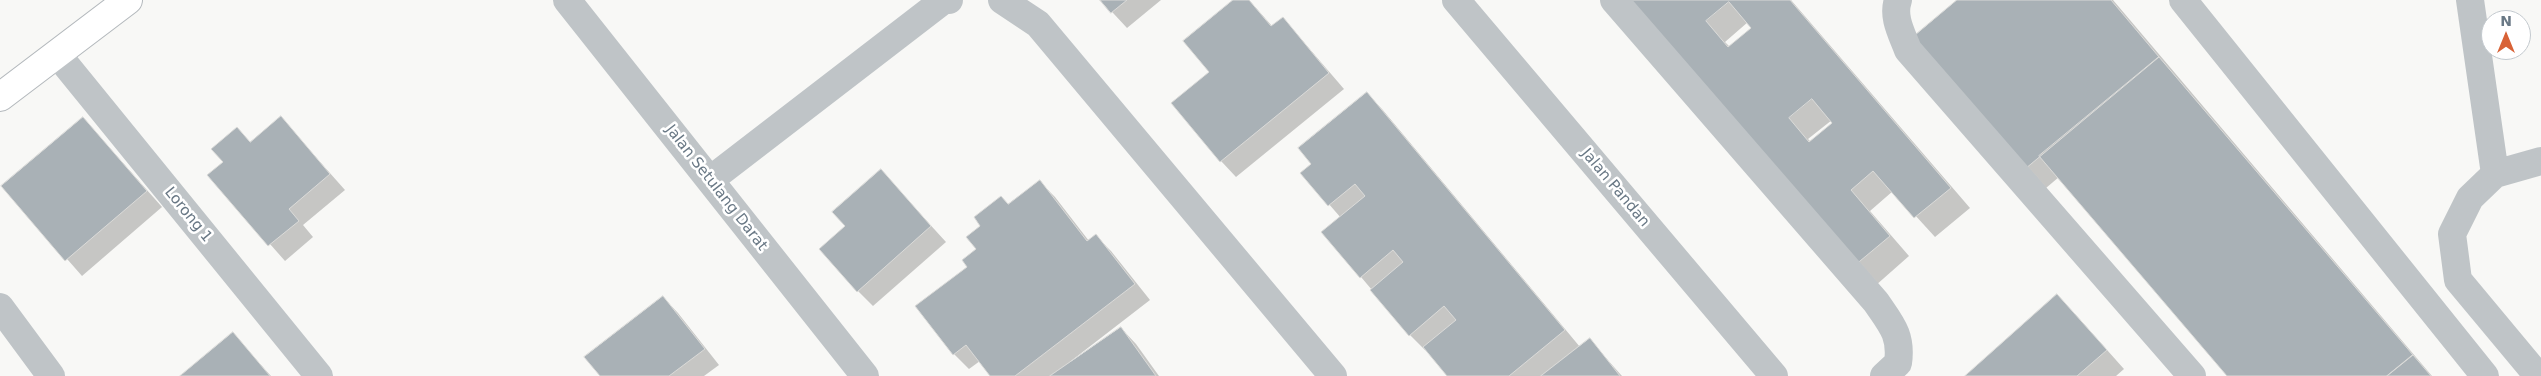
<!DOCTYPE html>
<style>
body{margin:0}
#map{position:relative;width:2541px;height:376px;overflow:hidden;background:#f8f8f6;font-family:"DejaVu Sans",sans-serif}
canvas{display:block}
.north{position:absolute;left:2481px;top:10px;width:50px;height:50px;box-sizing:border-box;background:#fff;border:1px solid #c3c9ce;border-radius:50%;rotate:0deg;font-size:14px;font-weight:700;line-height:20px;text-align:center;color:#697885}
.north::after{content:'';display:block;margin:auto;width:18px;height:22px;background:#d86236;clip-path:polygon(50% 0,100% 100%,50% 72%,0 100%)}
</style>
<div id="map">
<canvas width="2541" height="376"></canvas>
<div class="north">N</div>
</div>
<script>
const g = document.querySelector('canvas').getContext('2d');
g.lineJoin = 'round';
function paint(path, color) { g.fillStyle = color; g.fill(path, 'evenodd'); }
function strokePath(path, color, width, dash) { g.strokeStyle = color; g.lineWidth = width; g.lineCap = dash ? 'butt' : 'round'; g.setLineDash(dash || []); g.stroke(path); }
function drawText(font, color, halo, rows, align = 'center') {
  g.font = font + ' "DejaVu Sans",sans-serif'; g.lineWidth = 5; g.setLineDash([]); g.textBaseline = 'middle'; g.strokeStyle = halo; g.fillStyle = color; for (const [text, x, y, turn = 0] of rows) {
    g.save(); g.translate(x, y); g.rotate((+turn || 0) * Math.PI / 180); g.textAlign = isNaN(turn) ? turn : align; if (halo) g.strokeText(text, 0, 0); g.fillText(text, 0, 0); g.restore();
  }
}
const shadow = new Path2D(`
 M1101 0H1161L1127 28Z
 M1235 0H1249L1272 26 1283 18 1344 89 1236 177 1221 161 1211 72Z
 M1627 0H1791L1970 208 1935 237 1893 191 1870 211 1909 256 1875 286ZM1748 22 1753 28 1730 47 1725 42ZM1832 120 1834 123 1811 142 1808 139Z
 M1959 0H2113L2432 376H2228L2059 177 2046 188 2026 168Z
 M1367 94 1382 109 1580 347 1590 340 1622 376H1449L1427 349 1425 350 1410 335 1323 232 1341 218 1302 173 1313 164Z
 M83 118 162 207 82 276 3 186Z
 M281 118 345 190 303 225 313 237 285 261 209 175Z
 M881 171 946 242 873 306 858 291 847 226Z
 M1039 181 1055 197 1089 241 1096 236 1111 251 1150 300 1071 361 1072 362 1121 328 1136 344 1159 376H992L980 361 969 369 954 354 969 267 977 249 1009 205Z
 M663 297 678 313 719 365 704 376H601Z
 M2075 314 2124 369 2116 376H1967Z
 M233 334 271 376H182Z`);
const building = new Path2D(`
 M1100 0H1127L1111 13Z
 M1233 0H1249L1271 26 1283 17 1329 73 1220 162 1171 103 1209 72 1183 41Z
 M1625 0H1790L1951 188 1914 218 1873 171 1851 190 1890 236 1854 266ZM1729 2 1751 28 1728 47 1706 21ZM1812 99 1832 123 1809 142 1789 118Z
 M1957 0H2111L2159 57 2025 169 1913 37Z
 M2159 57 2413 355 2387 376H2227L2039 156Z
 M1367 92 1565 330 1509 376H1447L1423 347 1456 320 1444 306 1409 336 1370 290 1403 262 1393 250 1360 278 1321 232 1365 196 1355 184 1328 206 1300 173 1311 164 1298 148Z
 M281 116 330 174 289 209 299 221 268 246 207 175 223 162 211 149 237 127 250 142Z
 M83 117 147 191 65 261 1 186Z
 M881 169 931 226 857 292 819 249 845 226 832 212Z
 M1040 180 1087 241 1096 234 1135 284 1015 376H990L966 345 953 355 915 306 967 267 962 260 976 249 966 237 980 226 974 217 1001 196 1008 204Z
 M2057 294 2107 350 2077 376H1965Z
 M663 296 705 349 669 376H600L584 357Z
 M1121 327 1156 376H1050Z
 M233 332 270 376H180Z
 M1590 338 1620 376H1541Z
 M2413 355 2431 376H2387Z`);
const minor = new Path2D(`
 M567 0 865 376
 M1002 0 1038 24 1333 376
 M1456 0 1774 376
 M1614 0 1876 302C1891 324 1902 335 1898 363L1884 376
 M1898 0C1892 17 1902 34 1908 50L2192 376
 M2183 0 2485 376
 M2470 0 2495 174
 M57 54 319 376
 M710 180 944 0H949
 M0 307 51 376
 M2538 376 2458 280 2452 234 2470 198 2495 174 2541 161`);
const major = new Path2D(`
 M0 97 128 0`);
const streetNames = [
 ["Jalan Setulang Darat",716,188,52],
 ["Jalan Pandan",1615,188,50],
 ["Lorong 1",188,215,51]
];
paint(shadow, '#0003');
paint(building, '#a9b1b6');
strokePath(building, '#dadad8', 1);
strokePath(major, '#b3b8bc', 30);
strokePath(minor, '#bfc4c7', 28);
strokePath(major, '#fff', 28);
drawText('15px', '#697885', '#fff', streetNames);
</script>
